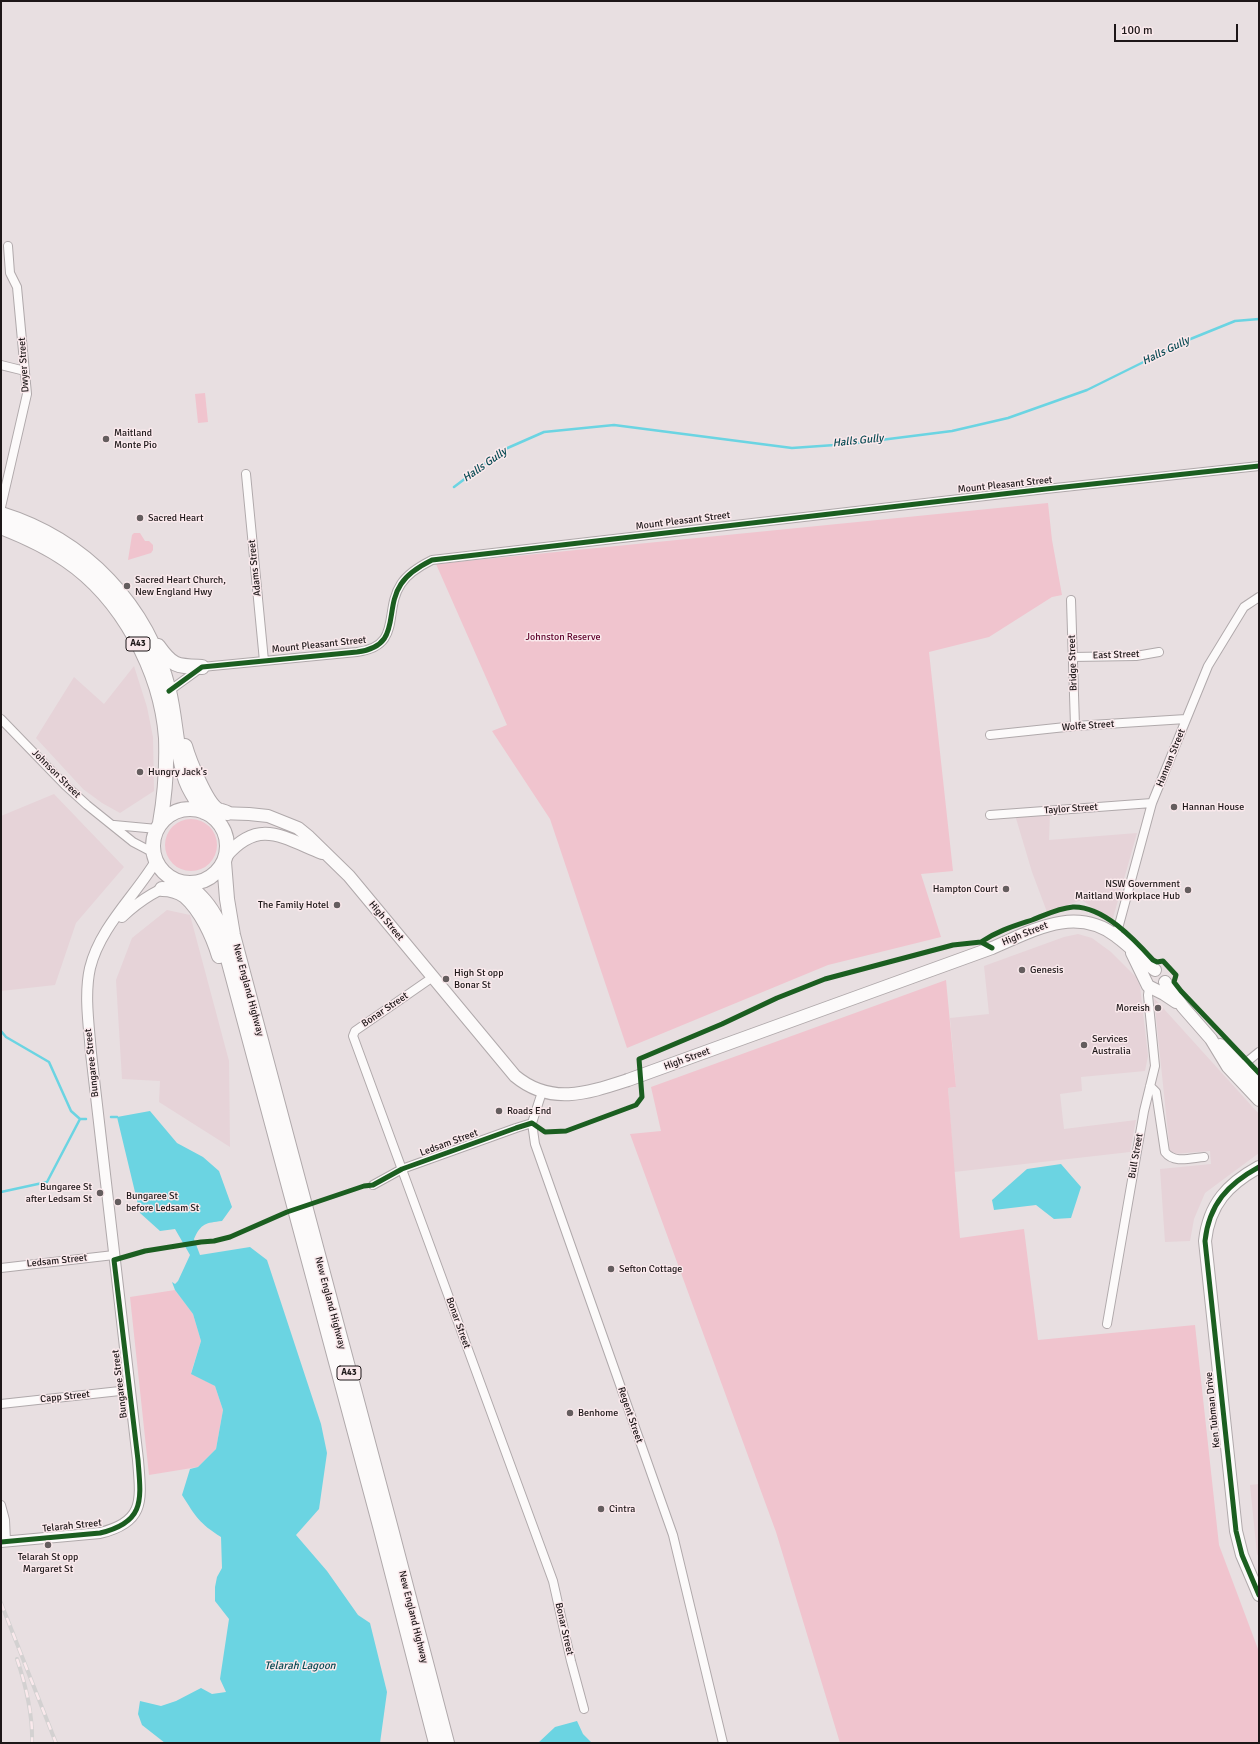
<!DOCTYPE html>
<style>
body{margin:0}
#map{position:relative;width:1260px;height:1744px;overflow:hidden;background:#e8dfe1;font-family:Signika,sans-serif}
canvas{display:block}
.frame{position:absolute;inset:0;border:2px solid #1d1718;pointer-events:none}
.scale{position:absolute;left:1114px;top:24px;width:124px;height:18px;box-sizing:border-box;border:2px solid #1d1718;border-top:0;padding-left:5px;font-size:12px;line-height:14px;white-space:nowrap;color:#1d1718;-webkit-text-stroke:3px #fae9ec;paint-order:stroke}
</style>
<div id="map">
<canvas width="1260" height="1744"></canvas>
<div class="frame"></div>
<div class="scale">100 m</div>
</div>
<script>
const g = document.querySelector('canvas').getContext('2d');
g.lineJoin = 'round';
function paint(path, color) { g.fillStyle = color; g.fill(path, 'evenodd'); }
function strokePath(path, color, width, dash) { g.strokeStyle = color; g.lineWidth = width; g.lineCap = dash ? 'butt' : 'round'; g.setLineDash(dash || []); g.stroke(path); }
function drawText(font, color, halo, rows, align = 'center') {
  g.font = font + ' Signika,sans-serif'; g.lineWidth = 3; g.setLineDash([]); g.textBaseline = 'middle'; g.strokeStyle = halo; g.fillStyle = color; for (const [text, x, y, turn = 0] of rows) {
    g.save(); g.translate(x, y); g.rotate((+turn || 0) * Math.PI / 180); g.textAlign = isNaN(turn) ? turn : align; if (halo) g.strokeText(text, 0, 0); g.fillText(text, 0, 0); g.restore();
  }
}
const built = new Path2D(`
 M134 666 147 707 153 737 154 791 120 813 102 803 83 789 36 738 74 677 104 704Z
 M54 794 124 867 76 923 55 985 1 991V816Z
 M1050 813 1049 840 1137 833 1113 918 1108 919 1082 900 1047 912 1032 872 1015 815Z
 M167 910 190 915 229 1061 230 1147 159 1102 160 1081 122 1079 116 980 132 938Z
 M1078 934 1092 938 1111 952 1136 977 1140 986 1148 1056 1145 1071 1081 1077 1082 1091 1060 1094 1064 1129 1136 1120 1130 1152 954 1172 948 1088 956 1087 950 1018 989 1014 984 966 1064 937Z
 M1154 998 1259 1114V1153L1205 1193 1194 1219 1190 1241 1165 1242 1160 1169 1211 1164 1210 1151 1173 1154 1170 1152Z
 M1259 1484V1557L1257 1554 1250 1485Z`);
const green = new Path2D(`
 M205 393 208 422 198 423 195 394Z
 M1048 503 1052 540 1062 595 1052 597 989 637 929 652 953 871 921 874 941 937 828 965 627 1048 550 819 492 731 507 725 436 564Z
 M134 533H140L145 541H149L153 545V550L151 553 128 560 132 535Z
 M165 845a26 26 0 1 1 52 0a26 26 0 1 1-52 0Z
 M946 980 956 1087 948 1088 960 1238 1024 1229 1038 1340 1195 1325 1219 1545 1258 1649 1259 1743H840L776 1532 630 1134 661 1131 651 1087Z
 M175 1290 193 1314 201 1341 191 1373 215 1386 223 1410 216 1449 198 1467 149 1475 130 1297Z`);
const water = new Path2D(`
 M150 1111 177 1143 203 1157 219 1171 232 1207 222 1221C206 1223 201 1223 194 1239L200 1255 250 1247 267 1260 321 1424 327 1453 319 1509 296 1535 327 1571 358 1615 370 1623 387 1692 380 1743H165L142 1725 138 1714 140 1701 161 1706 176 1701 201 1688 212 1694 226 1692 220 1679 229 1619 215 1601V1587L217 1577 222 1568 221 1537C199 1523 196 1517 182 1495L190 1469 198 1467 216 1449 223 1410 215 1386 191 1374 201 1341 193 1314 175 1290 172 1282 175 1284 178 1281 190 1255 175 1229 160 1231 140 1213 117 1117Z
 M1061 1164 1081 1187 1071 1218 1054 1219 1036 1205 994 1210 992 1200 1027 1169Z
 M577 1721 583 1734 592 1743H538L555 1727Z`);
const stream = new Path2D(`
 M454 487 503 450 544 432 614 425 792 448 849 444 952 431 1008 418 1087 390 1188 340 1235 321 1259 319
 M1 1031 6 1037 49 1062 71 1111 80 1119H86
 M111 1117H117
 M1 1192 47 1182 80 1119`);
const minor = new Path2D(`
 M1 365 25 371
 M246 474 264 661
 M1 507 27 394 17 287 10 273 8 246
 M1071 600 1075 726
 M1072 657 1136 656 1159 652
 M169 691 202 667 357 652C403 646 383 611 401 584 408 573 420 566 432 560L1046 489 1259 466
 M1 719 65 785 87 805 133 842 154 853
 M990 735 1075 726 1186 719
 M990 815 1152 803
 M114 825 157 829
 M1116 936 1152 803 1208 666 1244 607 1259 597
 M433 977 355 1031 353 1036 553 1581 571 1661 584 1709
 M1238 1069 1259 1052
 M1150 1086 1156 1092 1165 1152C1174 1164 1191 1158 1204 1157
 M542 1092 532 1123 535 1144 673 1535 723 1743
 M373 1185 402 1169 516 1128 532 1123
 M1 1268 114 1255
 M1107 1324 1144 1111 1155 1066 1148 995 1149 988
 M1 1404 129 1390
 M1 1505 5 1520 6 1542`);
const tertiary = new Path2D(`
 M122 917C139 901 158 888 181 882
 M1 1542 100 1533C146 1522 141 1499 138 1460L91 1053C89 1026 84 995 90 968 100 927 135 896 156 861`);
const secondary = new Path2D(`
 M219 813 249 814 268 816 298 828 309 837 349 876 515 1076C551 1106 588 1093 628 1080L992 948C1032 931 1075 905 1116 936 1130 946 1142 959 1155 970
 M226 856C259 818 282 837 322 853
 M1132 953 1148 986 1164 994 1176 1002
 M1165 982 1183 1007 1211 1039 1228 1067 1259 1100
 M1220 1045 1259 1085
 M1259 1167C1228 1184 1209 1204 1205 1241L1236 1531 1242 1555 1259 1595`);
const trunk = new Path2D(`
 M1 514C85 540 148 605 169 691 176 720 176 752 186 781 190 792 197 802 204 812
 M1 527C24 536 46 546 66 560 122 598 161 671 166 738 167 767 165 795 160 823
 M158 646C173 667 177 666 202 667
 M185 746C189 760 206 803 218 810 221 811 225 812 227 813
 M153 846a37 37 0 1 1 74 0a37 37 0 1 1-74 0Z
 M224 862 227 899 233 935 390 1525 447 1743
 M186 883C200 895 210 905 218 922L380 1526 436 1743
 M162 889C170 889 178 891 185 896 201 910 213 936 219 956`);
const rail = new Path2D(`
 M1 1603 56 1743
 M17 1659C26 1686 33 1714 32 1743`);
const cycleway = new Path2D(`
 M169 691 202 667 357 652C403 646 383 611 401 584 408 573 420 566 432 560L1046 489 1259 466
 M981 942C997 931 1014 926 1032 920 1045 915 1059 908 1073 907 1103 906 1134 939 1153 960L1157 962 1163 961 1176 975 1174 982 1181 991 1259 1073
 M1259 1167C1228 1184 1209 1204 1205 1241L1236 1531 1242 1555 1259 1595
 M1 1542 100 1533C146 1522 141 1499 138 1460L114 1260 145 1251 201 1242 214 1241 230 1237 287 1212 364 1186 373 1185 402 1169 516 1128 532 1123 545 1132 566 1131 636 1105 642 1097 639 1059 722 1024 777 998 825 979 953 945 981 942 992 948`);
const markers = [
 [106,439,4,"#645d5e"],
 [140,518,4,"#645d5e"],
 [127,586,4,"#645d5e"],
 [140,772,4,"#645d5e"],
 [1174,807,4,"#645d5e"],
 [1006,889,4,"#645d5e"],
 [1188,890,4,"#645d5e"],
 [337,905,4,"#645d5e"],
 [1022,970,4,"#645d5e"],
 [446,979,4,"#645d5e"],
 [1158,1008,4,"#645d5e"],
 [1084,1045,4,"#645d5e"],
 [499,1111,4,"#645d5e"],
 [100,1193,4,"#645d5e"],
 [118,1202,4,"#645d5e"],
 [611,1269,4,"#645d5e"],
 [570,1413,4,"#645d5e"],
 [601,1509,4,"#645d5e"],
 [48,1545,4,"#645d5e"]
];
const shields = [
 [138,644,24],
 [349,1373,24]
];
const shieldNames = [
 ["A43",138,644],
 ["A43",349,1373]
];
const streetNames = [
 ["Dwyer Street",24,365,-94],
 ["Mount Pleasant Street",1005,485,-6],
 ["Mount Pleasant Street",683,521,-7],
 ["Adams Street",255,568,-96],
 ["Mount Pleasant Street",319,645,-6],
 ["East Street",1116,655,-2],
 ["Bridge Street",1073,663,-92],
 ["Wolfe Street",1088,726,-4],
 ["Hannan Street",1171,758,-68],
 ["Johnson Street",56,774,45],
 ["Taylor Street",1071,809,-4],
 ["High Street",386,921,50],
 ["High Street",1025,934,-22],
 ["New England Highway",248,990,75],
 ["Bonar Street",385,1010,-34],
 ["High Street",687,1059,-20],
 ["Bungaree Street",92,1063,-96],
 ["Ledsam Street",449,1143,-20],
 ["Bull Street",1136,1156,-80],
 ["Ledsam Street",57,1261,-6],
 ["New England Highway",330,1303,75],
 ["Bonar Street",458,1323,70],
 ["Bungaree Street",120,1384,-97],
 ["Capp Street",65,1397,-6],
 ["Ken Tubman Drive",1213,1410,-96],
 ["Regent Street",630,1415,71],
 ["Telarah Street",72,1526,-6],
 ["New England Highway",413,1617,76],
 ["Bonar Street",564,1629,77]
];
const poiNames = [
 ["Maitland",114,433],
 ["Monte Pio",114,445],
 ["Sacred Heart",148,518],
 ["Sacred Heart Church,",135,580],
 ["New England Hwy",135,592],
 ["Hungry Jack's",148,772],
 ["Hannan House",1182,807],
 ["NSW Government",1180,884,"right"],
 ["Maitland Workplace Hub",1180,896,"right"],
 ["Hampton Court",998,889,"right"],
 ["The Family Hotel",329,905,"right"],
 ["Genesis",1030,970],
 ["High St opp",454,973],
 ["Bonar St",454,985],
 ["Moreish",1150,1008,"right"],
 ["Services",1092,1039],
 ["Australia",1092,1051],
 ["Roads End",507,1111],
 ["Bungaree St",92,1187,"right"],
 ["after Ledsam St",92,1199,"right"],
 ["Bungaree St",126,1196],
 ["before Ledsam St",126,1208],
 ["Sefton Cottage",619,1269],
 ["Benhome",578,1413],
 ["Cintra",609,1509],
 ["Telarah St opp",48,1557,"center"],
 ["Margaret St",48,1569,"center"]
];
const parkNames = [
 ["Johnston Reserve",563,637]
];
const waterNames = [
 ["Halls Gully",1166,351,-26],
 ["Halls Gully",858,441,-6],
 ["Halls Gully",485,465,-35],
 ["Telarah Lagoon",300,1666]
];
paint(built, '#e6d3d8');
paint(green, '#f0c4ce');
paint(water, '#6bd4e2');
strokePath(stream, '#6bd4e2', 2.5);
strokePath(minor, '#b0a9ab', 10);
strokePath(tertiary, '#b0a9ab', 12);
strokePath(secondary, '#b0a9ab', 14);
strokePath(trunk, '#b0a9ab', 16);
strokePath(minor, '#fcfafa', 8);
strokePath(tertiary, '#fcfafa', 10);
strokePath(secondary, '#fcfafa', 12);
strokePath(trunk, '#fcfafa', 14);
strokePath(rail, '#d3d1d1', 4);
strokePath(rail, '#fae9ec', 2.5, [8]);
strokePath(cycleway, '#1b5e20', 5);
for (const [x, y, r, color] of markers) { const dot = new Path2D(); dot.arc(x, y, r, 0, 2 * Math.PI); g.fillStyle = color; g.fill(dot); strokePath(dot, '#fae9ec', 1.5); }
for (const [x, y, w] of shields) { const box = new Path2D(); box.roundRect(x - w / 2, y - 7, w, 14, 3); g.fillStyle = '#fae9ec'; g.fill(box); strokePath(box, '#1d1718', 1); }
drawText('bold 9px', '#1d1718', null, shieldNames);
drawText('10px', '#1d1718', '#fae9ec', streetNames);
drawText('10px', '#1d1718', '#fae9ec', poiNames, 'left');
drawText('10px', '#5f032c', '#fae9ec', parkNames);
drawText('italic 11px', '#064952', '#fae9ec', waterNames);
</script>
